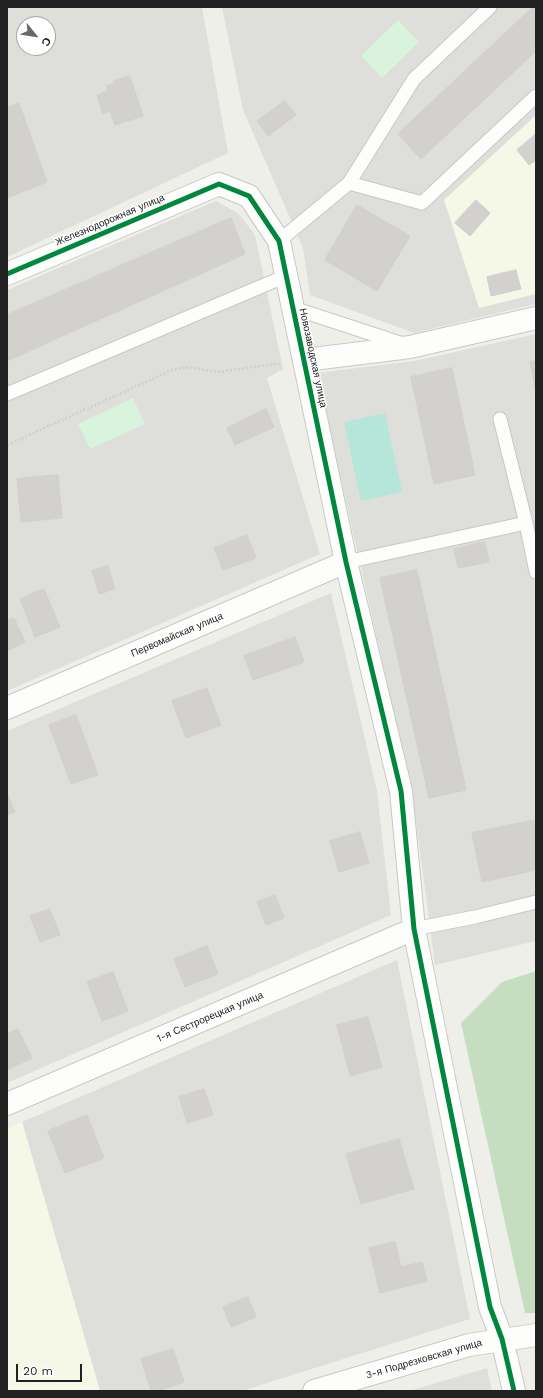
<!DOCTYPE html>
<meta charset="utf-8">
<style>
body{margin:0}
#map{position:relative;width:543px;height:1398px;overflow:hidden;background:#efefea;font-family:"Work Sans",sans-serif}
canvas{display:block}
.frame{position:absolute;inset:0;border:8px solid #212121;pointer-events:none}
.north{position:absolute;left:16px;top:16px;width:40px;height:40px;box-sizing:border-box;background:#fff;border:1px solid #a6a6a6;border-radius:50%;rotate:120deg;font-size:11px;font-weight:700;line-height:16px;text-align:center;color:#212121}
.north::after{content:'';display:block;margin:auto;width:14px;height:18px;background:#696967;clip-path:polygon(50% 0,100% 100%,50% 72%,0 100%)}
.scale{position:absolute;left:16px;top:1364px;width:66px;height:18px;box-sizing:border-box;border:2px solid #212121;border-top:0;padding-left:5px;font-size:12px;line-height:14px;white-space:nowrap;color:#212121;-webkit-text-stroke:3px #fff;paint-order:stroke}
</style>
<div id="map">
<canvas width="543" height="1398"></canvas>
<div class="frame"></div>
<div class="north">С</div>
<div class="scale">20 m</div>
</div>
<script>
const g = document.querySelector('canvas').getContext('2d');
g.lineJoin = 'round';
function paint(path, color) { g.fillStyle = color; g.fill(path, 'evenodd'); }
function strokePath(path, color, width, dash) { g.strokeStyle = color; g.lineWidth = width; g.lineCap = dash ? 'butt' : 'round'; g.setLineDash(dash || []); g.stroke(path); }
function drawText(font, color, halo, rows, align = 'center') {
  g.font = font + ' "Work Sans",sans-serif'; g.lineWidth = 3; g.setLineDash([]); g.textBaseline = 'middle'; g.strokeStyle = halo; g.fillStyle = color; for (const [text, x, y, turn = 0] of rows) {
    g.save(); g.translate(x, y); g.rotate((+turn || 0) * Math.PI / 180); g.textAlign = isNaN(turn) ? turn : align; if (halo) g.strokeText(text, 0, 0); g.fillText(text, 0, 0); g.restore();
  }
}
const residential = new Path2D(`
 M7 7H202L228 153 7 257ZM24 24H48V48H24Z
 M222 7H536V304L414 333 310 295 303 248 243 110Z
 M216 201 239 214 255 235 283 369 267 378 320 554 7 691V290Z
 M536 334V941L435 965 413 798 317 373 414 361Z
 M331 593 377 791 391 915 7 1083V731Z
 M397 960 470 1319 242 1391H100L22 1122Z
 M487 1368 492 1391H409Z`);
const education = new Path2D(`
 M536 115V294L479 308 444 200Z
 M22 1122 100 1391H7V1129Z`);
const forest = new Path2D(`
 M536 971V1313H525L461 1023 502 982Z`);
const park = new Path2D(`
 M398 20 419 42 382 78 361 56Z
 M133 398 145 424 90 449 78 424Z`);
const pitch = new Path2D(`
 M385 413 402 492 361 501 344 422Z`);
const building = new Path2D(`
 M533 7H536V51L421 159 398 134Z
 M130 76 143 116 115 125 110 111 103 114 97 95 108 91 106 86 115 83 114 81Z
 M285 101 296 115 268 136 257 121Z
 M19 103 47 182 7 198V108Z
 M536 134V160L529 165 517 150Z
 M476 200 490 213 470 236 455 223Z
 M357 205 410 236 377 291 325 260Z
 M231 218 245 254 7 361V315Z
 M516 270 521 289 491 296 487 277Z
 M536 361V392L530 362Z
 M452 368 475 475 434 484 411 377Z
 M266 409 274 427 235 445 227 428Z
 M58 475 62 518 21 522 17 479Z
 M247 535 256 558 223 570 214 548Z
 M485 542 489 562 458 568 454 549Z
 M108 566 115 589 99 594 92 571Z
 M417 570 466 790 429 798 380 578Z
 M44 589 60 627 35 637 20 599Z
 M14 618 25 642 7 651V621Z
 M295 637 304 662 253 680 244 656Z
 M207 688 221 725 186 738 172 701Z
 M76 715 98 775 71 784 49 725Z
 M7 793 15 812 7 815Z
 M536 820V870L482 882 472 833Z
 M360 832 369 863 339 872 330 841Z
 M275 895 284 918 266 925 257 902Z
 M50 909 60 935 40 942 30 916Z
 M207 946 218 974 185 987 174 959Z
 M113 972 128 1011 102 1021 87 982Z
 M368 1017 382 1067 350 1076 337 1025Z
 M18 1029 32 1058 7 1070V1034Z
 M204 1089 213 1115 187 1123 179 1097Z
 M87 1115 104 1158 65 1173 48 1131Z
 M399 1139 414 1189 361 1204 346 1154Z
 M395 1242 401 1267 422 1262 427 1281 380 1293 369 1248Z
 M248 1297 256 1317 231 1327 223 1307Z
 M173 1349 184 1382 158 1391H151L141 1359Z`);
const path = new Path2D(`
 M7 445 172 370 188 367 218 372 282 363`);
const lane = new Path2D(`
 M349 183 414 79 490 7
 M279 241 349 183 422 203 536 96
 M293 308 403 344
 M7 394 286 276
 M500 419 526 523 536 572
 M346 562 526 523
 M414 929 475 917 536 902`);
const street = new Path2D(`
 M7 274 219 184 249 196 279 241 346 562 401 791 414 929 490 1307 502 1339 514 1391
 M305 360 410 347 536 318
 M7 708 346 562
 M7 1104 414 929
 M314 1391 469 1345 536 1335`);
const cycleway = new Path2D(`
 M7 274 219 184 249 196 279 241 346 562 401 791 414 929 490 1307 502 1339 514 1391`);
const streetNames = [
 ["Железнодорожная улица",110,220,-23],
 ["Новозаводская улица",313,358,78],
 ["Первомайская улица",177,635,-23],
 ["1-я Сестрорецкая улица",210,1017,-23],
 ["3-я Подрезковская улица",424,1359,-16]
];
paint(residential, '#dededb');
paint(education, '#f5f8e6');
paint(forest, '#c6dec0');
paint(park, '#d9f4dd');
paint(pitch, '#b6e6d9');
paint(building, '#d2d1cd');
strokePath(building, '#d2d0cb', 1);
strokePath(lane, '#c8c8c6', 15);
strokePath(street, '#c8c8c6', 24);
strokePath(path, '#d8cdc8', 2.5, [2, 2]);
strokePath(lane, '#fdfdfc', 13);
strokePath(street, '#fdfdfc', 22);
strokePath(cycleway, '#00873e', 5);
drawText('10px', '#212121', '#fff', streetNames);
</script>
